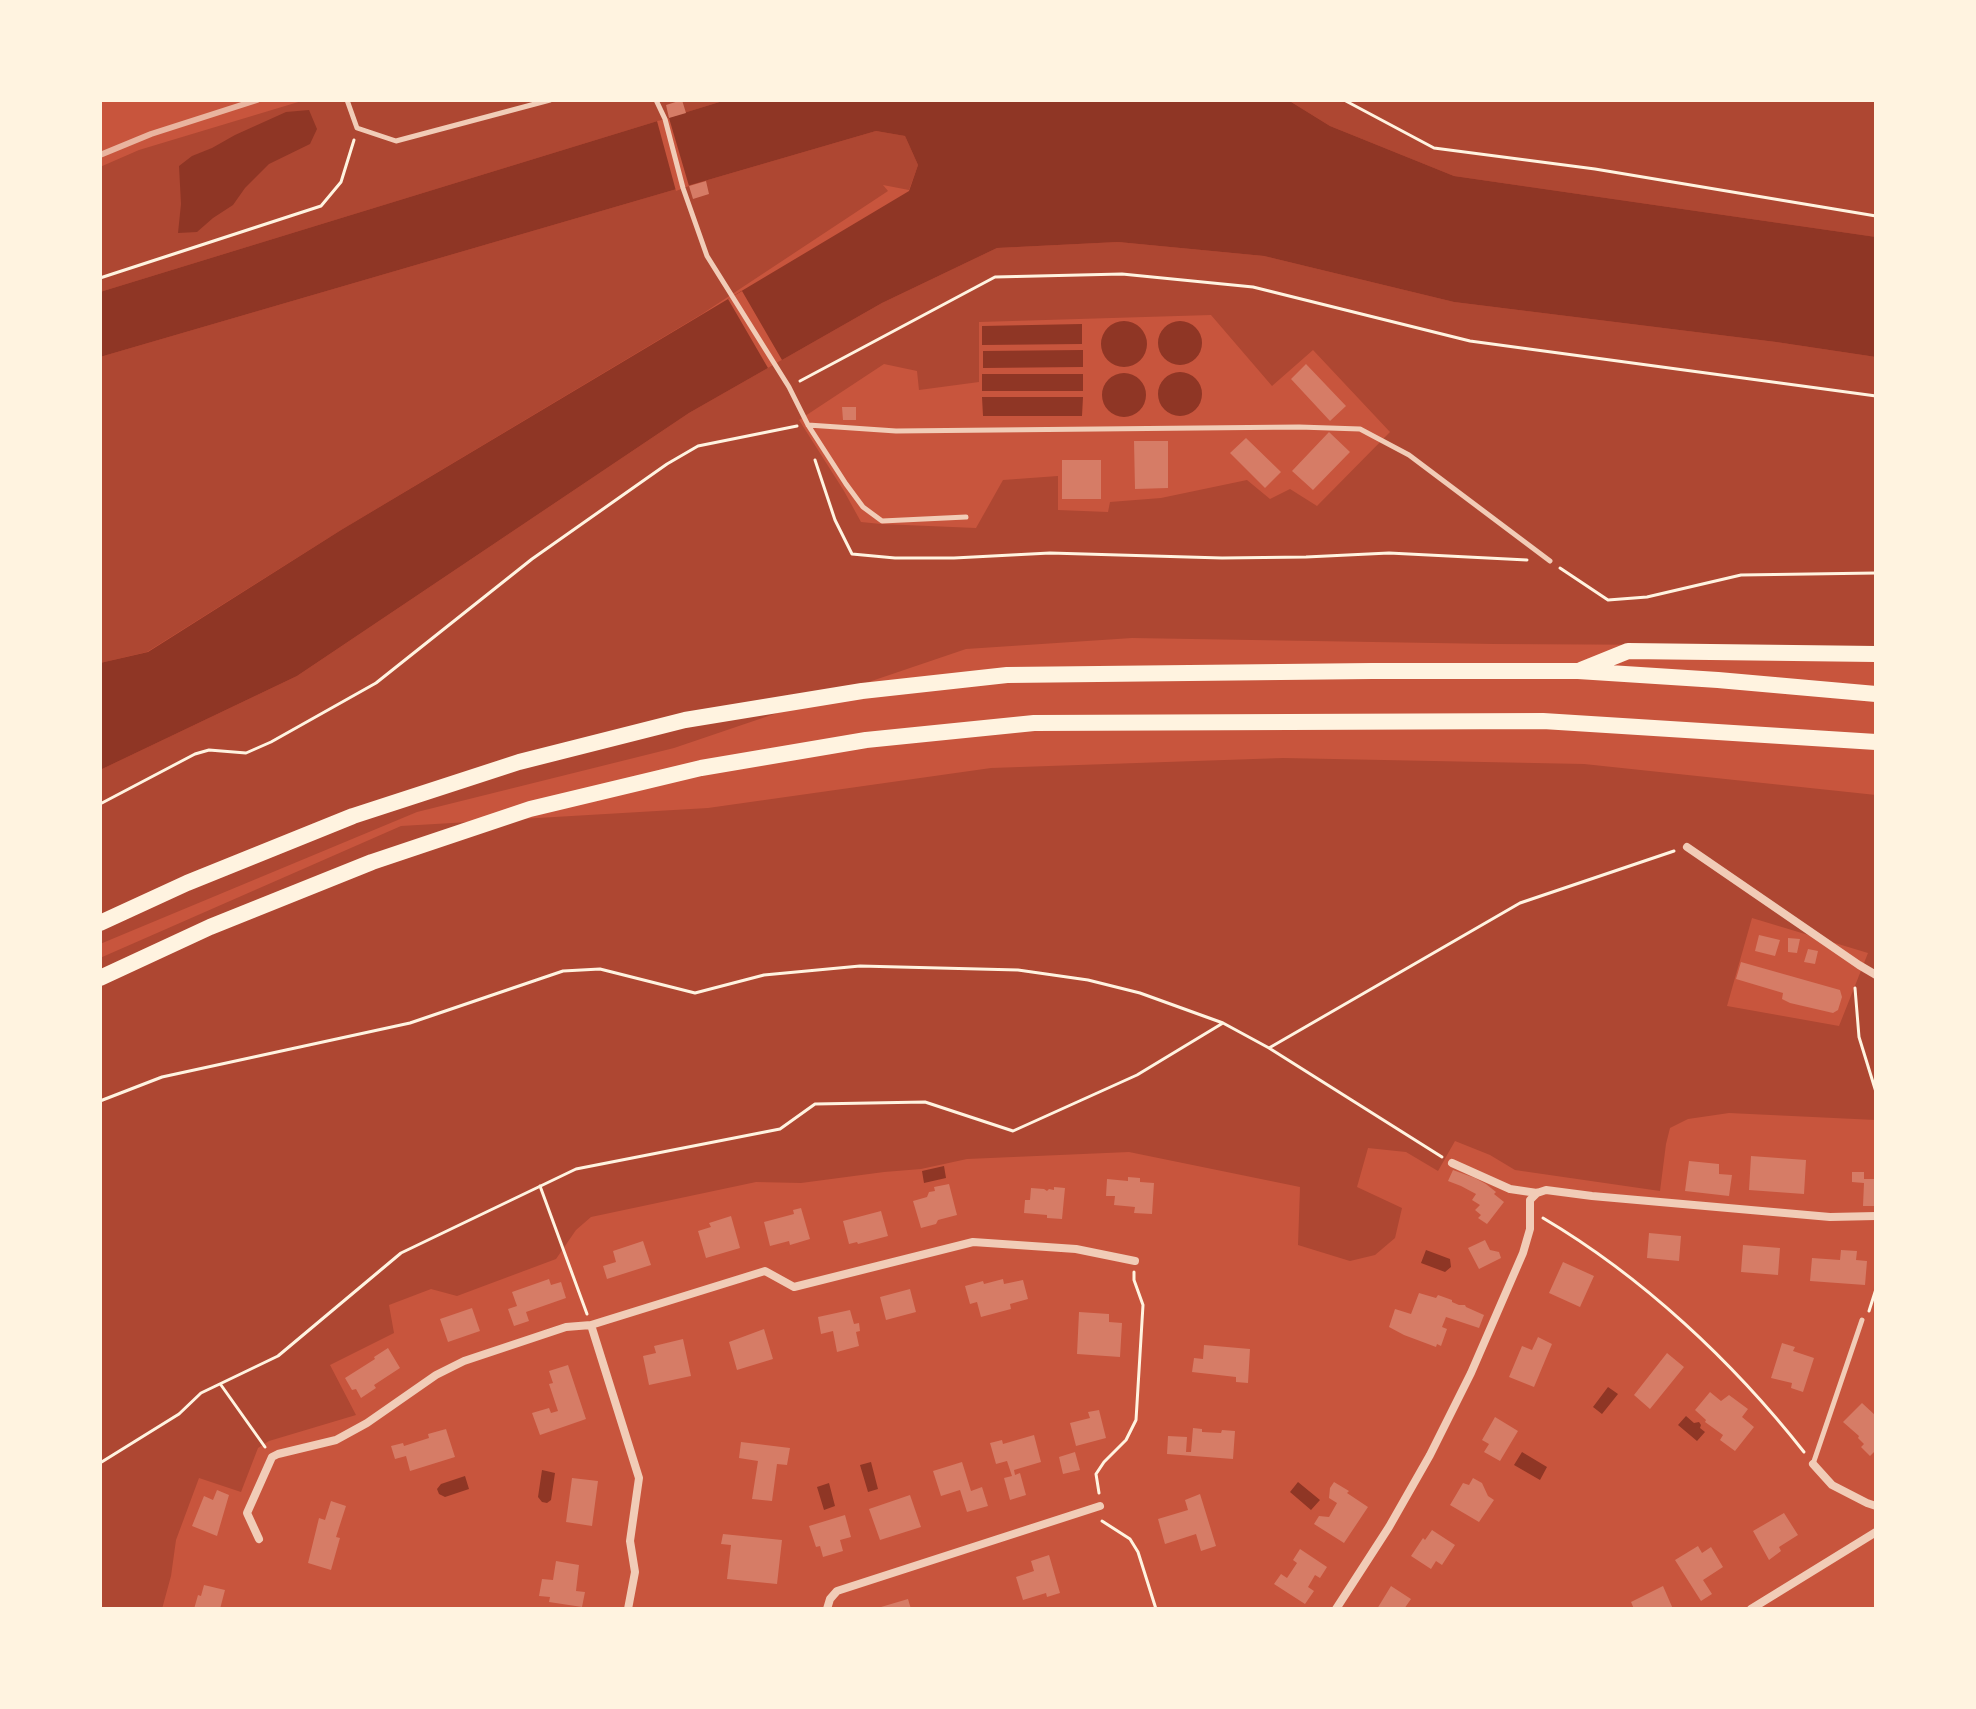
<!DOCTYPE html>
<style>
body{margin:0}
#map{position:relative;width:1976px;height:1709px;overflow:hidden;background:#c8553d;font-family:Lato,sans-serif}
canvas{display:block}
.frame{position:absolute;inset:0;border:102px solid #fff3e0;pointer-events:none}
</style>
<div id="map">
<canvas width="1976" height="1709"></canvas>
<div class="frame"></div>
</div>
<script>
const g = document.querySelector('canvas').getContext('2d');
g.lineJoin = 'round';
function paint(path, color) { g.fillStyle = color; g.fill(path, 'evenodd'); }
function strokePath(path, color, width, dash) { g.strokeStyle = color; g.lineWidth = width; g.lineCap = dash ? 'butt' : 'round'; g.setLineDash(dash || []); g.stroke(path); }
const green = new Path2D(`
 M305 100H726L100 292V167L139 150Z
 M1288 100H1876V237L1454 176 1330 126Z
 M876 131 905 136 918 165 909 190 883 185 888 191 702 314 341 530 147 652 100 663V357Z
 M1118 242 1264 256 1454 302 1776 342 1876 357V646L1494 644 1132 638 966 649 674 748 417 812 100 944V770L297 676 689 413 882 303 997 248ZM1211 315 1272 386 1313 350 1390 432 1317 506 1290 489 1270 499 1247 480 1161 498 1110 502 1108 512 1058 510V476L1003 480 976 528 881 524 861 522 844 491 799 420 884 364 917 371 919 390 979 382V322Z
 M1283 758 1584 764 1876 795V1120L1729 1113 1688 1119 1670 1128 1666 1144 1660 1191 1515 1170 1490 1155 1455 1141 1438 1171 1406 1152 1368 1148 1357 1187 1402 1208 1395 1238 1375 1255 1350 1261 1298 1245 1300 1187 1129 1152 967 1159 921 1169 884 1172 801 1183 756 1182 591 1217 576 1230 556 1259 457 1296 431 1289 389 1305 394 1333 330 1365 356 1415 269 1441 258 1448 241 1492 199 1478 176 1540 171 1576 162 1609H100V958L401 826 708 808 991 768ZM1752 918 1868 953 1839 1026 1727 1006Z`);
const water = new Path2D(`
 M726 100H1288L1330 126 1454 176 1876 237V357L1776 342 1454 302 1264 256 1118 242 997 248 882 303 689 413 297 676 100 770V663L148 652 341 530 909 191 918 165 905 136 876 131 100 357V292Z
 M309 110 317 129 310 144 269 164 245 188 233 205 213 218 197 232 178 233 181 204 179 166 192 156 212 148 235 135 286 112Z
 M1158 343a22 22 0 1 1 44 0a22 22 0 1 1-44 0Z
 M1101 344a23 23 0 1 1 46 0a23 23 0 1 1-46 0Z
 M1082 324V344L982 345V326Z
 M1083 350V367L983 368V351Z
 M1158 394a22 22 0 1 1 44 0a22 22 0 1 1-44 0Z
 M1102 395a22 22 0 1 1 44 0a22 22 0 1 1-44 0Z
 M982 374H1083V391H982Z
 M982 397H1083L1082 416H983Z
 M944 1166 946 1178 924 1183 922 1171Z
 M1426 1250 1450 1259 1451 1267 1445 1272 1421 1263Z
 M1608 1387 1618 1394 1602 1414 1593 1407Z
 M1686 1416 1694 1423 1699 1422 1701 1425 1700 1428 1705 1432 1697 1441 1678 1425Z
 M1522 1452 1547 1467 1540 1480 1514 1465Z
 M871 1462 878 1489 868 1492 860 1465Z
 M542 1470 555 1473 551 1500 547 1503 542 1502 538 1497Z
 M465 1476 469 1489 445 1497 439 1494 437 1489 441 1484Z
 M1298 1482 1320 1500 1311 1510 1290 1492Z
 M829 1483 835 1506 824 1510 817 1487Z`);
const pier = new Path2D(`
 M669 118 689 186 676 191 657 121Z
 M742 291 782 360 768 368 728 299Z`);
const building = new Path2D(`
 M682 100 686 113 669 118 666 105Z
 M706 181 709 194 693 199 689 186Z
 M1306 364 1346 406 1330 421 1291 379Z
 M842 407H856V420H843Z
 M1329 432 1350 452 1313 490 1292 471Z
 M1246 438 1281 472 1265 488 1230 453Z
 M1134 441H1168V488L1135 489Z
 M1062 460H1101V499H1062Z
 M1759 935 1780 940 1775 956 1755 951Z
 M1788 938 1800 939 1797 953 1788 952Z
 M1808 949 1818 951 1815 964 1804 962Z
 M1741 962 1840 990 1842 997 1838 1010 1833 1013 1790 1003 1782 999 1783 993 1736 979Z
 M1751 1156 1806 1160 1804 1194 1749 1190Z
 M1689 1161 1719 1164V1174L1732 1175 1729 1196 1685 1191Z
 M1453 1170 1475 1178 1486 1184 1496 1192 1494 1194 1504 1202 1487 1224 1478 1218 1481 1215 1475 1210 1480 1205 1472 1200 1476 1194 1461 1186 1448 1181Z
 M1852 1172H1864V1179H1876V1206H1863L1864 1183 1852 1182Z
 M1128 1177 1140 1178V1182L1154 1183 1152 1214 1134 1213 1135 1207 1114 1205 1115 1196H1106L1107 1179 1128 1181Z
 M949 1184 957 1215 938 1220 936 1224 921 1228 913 1201 927 1197 929 1192 935 1191 934 1187Z
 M1054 1187 1065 1188 1062 1219 1047 1218V1215L1024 1213 1025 1200H1030L1031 1188 1044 1189 1047 1191 1049 1189 1054 1190Z
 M801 1208 810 1239 790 1245 789 1241 770 1246 764 1222 794 1214 793 1210Z
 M881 1211 888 1236 858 1244 857 1242 849 1244 843 1221Z
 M731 1216 740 1248 706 1258 698 1231 711 1227 709 1223Z
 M1649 1233 1681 1236 1679 1261 1647 1258Z
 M1485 1240 1490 1250 1499 1252 1501 1258 1479 1269 1468 1248Z
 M643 1241 651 1265 607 1279 603 1266 616 1262 613 1251Z
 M1743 1245 1780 1248 1778 1275 1741 1272Z
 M1841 1250 1857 1251 1856 1260 1867 1261 1865 1285 1810 1281 1812 1258 1840 1260Z
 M1563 1262 1594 1276 1580 1307 1549 1293Z
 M549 1279 551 1285 561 1282 566 1298 526 1312 529 1321 514 1326 508 1309 517 1306 512 1292Z
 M1003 1279 1004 1284 1023 1280 1028 1299 1010 1304 1011 1309 981 1317 977 1302 970 1304 965 1286 983 1281 984 1284Z
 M910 1289 916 1312 886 1320 880 1297Z
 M1419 1293 1436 1298 1438 1295 1452 1300V1302L1459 1305H1465L1466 1307 1484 1315 1479 1328 1446 1317 1442 1327 1447 1329 1441 1346 1437 1344 1436 1347 1404 1335 1389 1327 1395 1309 1411 1314Z
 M472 1308 480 1331 448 1342 440 1319Z
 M850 1310 854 1324 859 1323 860 1331 856 1332 859 1346 837 1352 833 1331 821 1334 818 1317Z
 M1079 1312 1109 1314V1322L1122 1323 1120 1357 1077 1354Z
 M764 1329 773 1359 737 1370 729 1342Z
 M1538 1337 1552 1344 1534 1387 1509 1377 1522 1346 1532 1350Z
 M683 1339 691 1376 649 1385 643 1356 656 1353 654 1346Z
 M1782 1343 1795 1347 1793 1351 1814 1358 1803 1392 1791 1388 1792 1383 1771 1378Z
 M1204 1345 1250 1349 1248 1383 1236 1382V1377L1192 1372 1194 1358 1203 1359Z
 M388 1348 400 1368 374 1385 376 1388 361 1398 356 1389 352 1390 345 1378 375 1359 374 1357Z
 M1667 1353 1684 1367 1650 1409 1634 1395Z
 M568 1365 586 1419 540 1435 532 1413 549 1408 551 1413 558 1411 549 1384 553 1383 549 1371Z
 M1710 1392 1721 1401 1729 1395 1748 1409 1742 1417 1754 1427 1735 1451 1720 1440 1723 1435 1705 1422 1706 1420 1695 1410Z
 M1862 1403 1876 1416V1450L1870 1456 1861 1447 1864 1444 1858 1438 1859 1436 1843 1422Z
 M1099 1410 1106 1438 1076 1446 1070 1423 1090 1418 1088 1412Z
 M1495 1417 1518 1431 1500 1461 1484 1452 1489 1444 1482 1440Z
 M1193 1428 1202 1429V1432L1221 1433 1222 1430 1235 1431 1233 1459 1167 1454 1168 1436 1187 1437 1186 1452H1191Z
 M446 1429 455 1457 410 1471 406 1456 395 1459 391 1446 403 1443 404 1446 429 1438 428 1434Z
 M1034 1435 1041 1462 1014 1470 1015 1475 1020 1473 1026 1495 1010 1500 1004 1478 1012 1476 1007 1461 996 1464 990 1443 1002 1440 1003 1444Z
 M741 1442 790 1448 787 1465 777 1464 772 1501 752 1499 758 1461 739 1458Z
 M1075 1452 1080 1470 1063 1474 1059 1457Z
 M962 1462 971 1491 982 1487 988 1506 967 1512 960 1490 941 1496 933 1471Z
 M572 1478 598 1481 592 1526 566 1522Z
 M1473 1478 1482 1483 1488 1496 1494 1500 1479 1522 1450 1505 1463 1483 1469 1485Z
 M1334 1482 1349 1491 1347 1493 1368 1507 1344 1543 1314 1524 1319 1516 1329 1517 1337 1503 1329 1498 1330 1488Z
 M217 1490 229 1495 217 1536 192 1526 204 1496 213 1500Z
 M1200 1494 1216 1546 1201 1551 1196 1534 1165 1544 1158 1519 1188 1510 1185 1500Z
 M910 1495 921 1527 880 1540 869 1509Z
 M331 1501 346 1506 336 1537 340 1538 331 1570 308 1563 319 1518 325 1520Z
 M1784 1513 1798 1535 1779 1547 1781 1551 1769 1560 1753 1531Z
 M845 1515 851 1537 840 1540 843 1551 823 1557 820 1546 816 1547 809 1526Z
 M1432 1530 1455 1545 1442 1565 1436 1561 1431 1569 1411 1556 1423 1538 1425 1540Z
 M723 1534 782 1540 777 1584 727 1579 731 1545 721 1544Z
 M1698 1546 1702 1553 1711 1547 1723 1567 1703 1580 1712 1594 1701 1601 1675 1560Z
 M1300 1549 1327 1567 1320 1578 1315 1575 1308 1587 1314 1591 1305 1604 1274 1584 1281 1574 1287 1578 1297 1563 1293 1560Z
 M1049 1555 1060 1593 1047 1597 1046 1593 1023 1600 1016 1577 1034 1571 1031 1561Z
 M556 1561 579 1565 576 1591 585 1592 582 1607 549 1602 550 1597 539 1596 542 1579 553 1580Z
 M204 1585 225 1590 220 1609H194L198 1595 201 1596Z
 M1391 1586 1411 1599 1404 1609H1377Z
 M1663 1586 1673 1609H1634L1631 1602Z
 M908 1599 911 1609H882L881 1607Z`);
const path = new Path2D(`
 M1344 100 1434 148 1595 169 1876 216
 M100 278 321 206 341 182 354 140
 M800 381 995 277 1122 274 1253 287 1470 341 1876 396
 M815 460 835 520 852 554 895 558H954L1050 553 1222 558 1306 557 1389 553 1527 560
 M1560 568 1608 600 1647 597 1741 575 1876 573
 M100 804 195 754 209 750 246 753 271 742 376 683 532 559 667 464 698 446 797 426
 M1855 988 1859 1037 1876 1092
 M1269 1048 1520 903 1674 851
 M100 1101 162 1077 410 1023 563 971 600 969 695 993 764 975 860 966 1018 970 1088 980 1140 993 1223 1023 1269 1048 1442 1157
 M540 1186 587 1314
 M1543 1218C1643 1277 1733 1362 1804 1452
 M1869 1311 1876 1289
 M221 1385 265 1447
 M100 1463 179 1414 201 1393 278 1356 401 1253 576 1169 780 1129 815 1104 925 1102 1013 1131 1137 1075 1223 1023
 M1099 1493 1096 1474 1104 1462 1126 1440 1136 1420 1143 1305 1134 1280V1272
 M1102 1521 1130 1539 1138 1552 1156 1609`);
const service = new Path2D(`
 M347 100 357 128 396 141 550 100
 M656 100 665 119 683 188 707 256 789 387 808 425 846 484 863 507 882 521 966 517
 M808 425 896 431 1299 427 1360 429 1409 455 1550 561
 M1813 1464 1862 1320`);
const minor = new Path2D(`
 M1687 847 1859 965 1876 975
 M1452 1163 1510 1189 1537 1193 1546 1190 1592 1196 1830 1217 1876 1216
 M591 1325 639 1478 630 1541 635 1572 628 1609
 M1813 1464 1832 1485 1867 1503 1876 1506
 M259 1539 247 1513 272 1457 278 1454 336 1440 367 1423 436 1375 464 1361 566 1327 591 1325 765 1271 794 1287 973 1242 1076 1249 1135 1261
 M827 1609 830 1599 837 1591 1100 1506
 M1336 1609 1389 1527 1430 1455 1471 1373 1523 1253 1530 1229V1200L1537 1193
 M1751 1609 1876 1532`);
const motorway = new Path2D(`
 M1581 670 1628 651 1876 654
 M100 923 187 883 353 816 519 762 685 720 862 691 1007 675 1372 671H1578L1718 680 1876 694
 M100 978 210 927 372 862 530 809 701 768 866 740 1034 723 1543 721 1876 742`);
const rail = new Path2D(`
 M100 155 151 134 257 100`);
paint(green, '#ae4732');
paint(water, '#8f3625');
paint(pier, '#c8553d');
paint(building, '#d67c66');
strokePath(path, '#fff3e0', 3);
strokePath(service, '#f1ccb7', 5);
strokePath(minor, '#f1ccb7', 8);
strokePath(motorway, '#fff3e0', 16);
strokePath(rail, '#e9b49f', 6);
</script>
